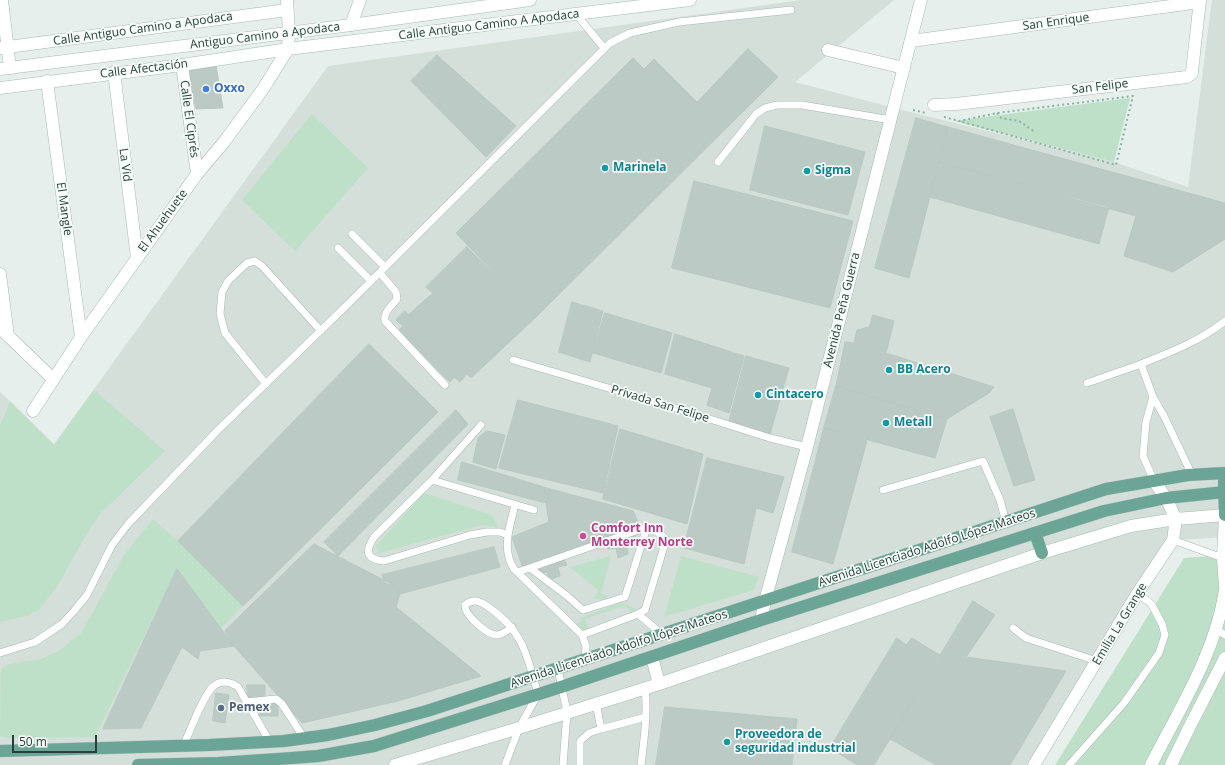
<!DOCTYPE html>
<meta charset="utf-8">
<style>
body{margin:0}
#map{position:relative;width:1225px;height:765px;overflow:hidden;background:#e6efeb;font-family:"Open Sans",sans-serif}
canvas{display:block}
.scale{position:absolute;left:12px;top:735px;width:85px;height:18px;box-sizing:border-box;border:2px solid #24423a;border-top:0;padding-left:5px;font-size:12px;line-height:14px;white-space:nowrap;color:#24423a;-webkit-text-stroke:3px #f7fbf9;paint-order:stroke}
</style>
<div id="map">
<canvas width="1225" height="765"></canvas>
<div class="scale">50 m</div>
</div>
<script>
const g = document.querySelector('canvas').getContext('2d');
g.lineJoin = 'round';
function paint(path, color) { g.fillStyle = color; g.fill(path, 'evenodd'); }
function strokePath(path, color, width, dash) { g.strokeStyle = color; g.lineWidth = width; g.lineCap = dash ? 'butt' : 'round'; g.setLineDash(dash || []); g.stroke(path); }
function drawText(font, color, halo, rows, align = 'center') {
  g.font = font + ' "Open Sans",sans-serif'; g.lineWidth = 3.5; g.setLineDash([]); g.textBaseline = 'middle'; g.strokeStyle = halo; g.fillStyle = color; for (const [text, x, y, turn = 0] of rows) {
    g.save(); g.translate(x, y); g.rotate((+turn || 0) * Math.PI / 180); g.textAlign = isNaN(turn) ? turn : align; if (halo) g.strokeText(text, 0, 0); g.fillText(text, 0, 0); g.restore();
  }
}
const built = new Path2D(`
 M801 0H894L795 82 906 111 1114 162 1188 187 1212 0H1225V537L1178 540 1040 765H0V392L54 444 328 66Z`);
const green = new Path2D(`
 M1130 98 1114 162 954 121Z
 M312 114 368 168 295 251 242 200Z
 M94 390 165 451 100 514 85 537 58 585 39 610 27 616 0 622V426L10 401 54 445Z
 M424 493 492 515 499 528 482 525 379 553 376 546Z
 M153 519 178 541 243 606 221 628 177 569 95 737 9 738 0 736 1 669 9 664 41 659 60 650 82 632 124 555Z
 M1225 555V765H1055L1184 558Z
 M611 556 601 594 608 596 602 600 594 598 599 591 570 567Z
 M681 556 759 577 754 590 664 617Z
 M622 602 639 611 628 614 629 609 624 606 585 619 589 629 582 631 576 623 582 621 580 618Z`);
const building = new Path2D(`
 M748 49 778 77 536 317 456 233 633 58 644 69 654 59 697 102Z
 M437 55 516 126 486 157 411 81Z
 M216 65 223 108 196 109 187 71Z
 M916 118 948 127 909 278 875 268Z
 M765 126 865 152 848 215 750 190Z
 M948 127 1225 203V239L1173 272 1124 256 1136 216 939 162Z
 M939 162 1109 207 1099 244 930 197Z
 M694 181 853 221 830 308 672 268Z
 M467 247 536 317 471 378 408 315 433 293 426 287Z
 M572 302 603 311 590 362 559 352Z
 M405 311 467 374 460 382 454 377 450 382 398 331 403 326 396 320Z
 M605 313 672 333 661 373 593 353Z
 M873 315 894 321 886 353 994 387 989 393 947 419 836 386 845 342 854 343 857 330 869 327Z
 M675 334 744 356 729 413 707 405 712 388 665 374Z
 M369 344 438 412 243 606 178 541Z
 M746 356 789 368 770 434 729 422Z
 M836 386 947 419 935 458 824 428Z
 M518 400 618 426 603 493 499 468Z
 M1013 409 1035 480 1014 486 990 417Z
 M456 410 468 424 338 556 324 542Z
 M824 428 867 441 833 564 792 552Z
 M620 429 703 454 687 524 603 499Z
 M487 431 505 435 496 469 473 462 478 438Z
 M707 458 784 477 773 513 756 508 744 564 684 548Z
 M462 462 550 489 546 503 458 480Z
 M550 489 633 511 642 529 635 534 637 542 626 544 628 554 618 558 616 548 608 549 606 544 563 558 567 565 558 567 560 576 549 580 547 572 537 574 523 568 512 537 549 522 546 503Z
 M314 544 397 587 400 594 396 607 481 676 398 701 302 723 234 646 225 631Z
 M494 547 500 567 400 594 397 587 385 583 382 575Z
 M177 569 234 646 200 651 198 659 182 647 141 728 103 729Z
 M973 601 995 615 966 657 1066 671 1010 765H936L890 739Z
 M897 638 906 645 912 638 941 656 874 765H857L830 748Z
 M247 685H265V698L248 699Z
 M216 693 229 695 225 723 213 721Z
 M260 701 278 703V716H260Z
 M665 707 797 719 792 765H656Z`);
const path = new Path2D(`
 M913 110 926 113
 M997 113 1001 118 1019 121 1035 132
 M944 117 959 121 997 113 1133 96 1116 165 959 121`);
const lane = new Path2D(`
 M576 14 604 48
 M718 162 756 114 765 108 777 105H802L891 120
 M352 234 385 267
 M338 248 371 281
 M380 273 396 292 397 299C392 306 383 312 385 321L445 385
 M513 360 656 402 770 438 807 447
 M1087 383 1141 364
 M266 384 225 333 220 314 222 292 228 281 247 263 255 261 262 266 321 331
 M1153 397 1164 416 1192 475
 M481 425 432 480 375 536C365 550 365 559 384 561L470 535 487 532H500L508 535
 M432 480 534 510
 M1154 481 1143 456 1146 422 1153 397 1141 364C1171 352 1200 341 1225 321
 M883 490 983 461 1000 500 1006 522
 M515 505C510 526 501 549 514 569L582 635 638 614 645 610 666 540 661 534 647 527 518 572
 M1173 540 1223 558
 M530 568 566 595 583 610 625 597 647 527
 M638 614 663 635
 M1013 628 1026 638 1097 661
 M1217 630 1225 635
 M582 635 586 646 585 659
 M0 653 35 642 62 624 74 611 87 595 112 545 128 524 218 430 347 305 610 43 630 33 679 22 791 10
 M558 669 567 712 563 765
 M246 702 276 699 282 704 304 738
 M596 703 601 729 646 717
 M183 746C190 732 204 692 215 685 222 680 231 682 238 687L270 742
 M505 765 519 728 538 694C527 655 523 630 487 606 479 601 473 598 465 605 464 615 488 636 498 635 503 634 508 630 512 627
 M580 765V741L589 733 601 729
 M641 765C644 739 648 714 645 688
 M1069 765 1124 703 1159 653 1165 635 1162 624 1152 605 1148 601 1137 594`);
const street = new Path2D(`
 M2 0 10 68
 M351 25 360 0
 M911 41 1200 2
 M0 48 287 10
 M828 50 904 68
 M182 65 197 174
 M114 72 137 258
 M47 81 81 337
 M934 105 956 104 1187 77 1192 73V71L1200 0
 M0 274 8 336
 M0 328 53 379
 M33 411 81 337 197 174 224 142 263 89 288 49 289 32 287 0
 M1225 515 1223 558 1225 586
 M1034 765 1137 594 1173 540 1176 519 1166 498 1154 481
 M1151 765C1179 710 1216 652 1225 590
 M1171 765 1191 724 1225 658`);
const secondary = new Path2D(`
 M0 69 351 25 530 0
 M0 88 182 65 288 49 690 0
 M761 620 765 601 807 447 921 0
 M652 657 659 684
 M395 765 519 728 659 684 1042 553 1131 526 1176 519 1225 515`);
const primary = new Path2D(`
 M1225 515 1224 482 1225 480
 M1035 533 1042 553
 M0 751 209 745 284 741 328 735 375 725 427 711 1106 489 1188 475 1225 473
 M138 765 218 763 278 759 318 756 374 746 561 687 761 620 1104 511 1166 498 1225 492`);
const markers = [
 [206,89,4,"#3f7fe0"],
 [605,168,4,"#0f9aa8"],
 [807,171,4,"#0f9aa8"],
 [889,370,4,"#0f9aa8"],
 [758,395,4,"#0f9aa8"],
 [886,423,4,"#0f9aa8"],
 [583,536,4,"#d1479c"],
 [221,708,4,"#5c6f8a"],
 [727,742,4,"#0f9aa8"]
];
const streetNames = [
 ["San Enrique",1056,22,-8],
 ["Calle Antiguo Camino A Apodaca",489,25,-7],
 ["Calle Antiguo Camino a Apodaca",143,29,-8],
 ["Antiguo Camino a Apodaca",265,36,-7],
 ["Calle Afectación",144,69,-7],
 ["San Felipe",1100,87,-7],
 ["Calle El Ciprés",189,119,82],
 ["La Vid",125,165,83],
 ["El Mangle",64,209,82],
 ["El Ahuehuete",163,221,-54],
 ["Avenida Peña Guerra",842,310,-76],
 ["Privada San Felipe",660,404,17],
 ["Avenida Licenciado Adolfo López Mateos",927,548,-18],
 ["Emilia La Grange",1120,624,-59],
 ["Avenida Licenciado Adolfo López Mateos",619,649,-18]
];
const shopNames = [
 ["Oxxo",214,89]
];
const cultureNames = [
 ["Marinela",613,168],
 ["Sigma",815,171],
 ["BB Acero",897,370],
 ["Cintacero",766,395],
 ["Metall",894,423],
 ["Proveedora de",735,735],
 ["seguridad industrial",735,749]
];
const hotelNames = [
 ["Comfort Inn",591,529],
 ["Monterrey Norte",591,543]
];
const serviceNames = [
 ["Pemex",229,708]
];
paint(built, '#d4dfda');
paint(green, '#bfe0c8');
paint(building, '#bbcac4');
strokePath(building, '#b8c9c2', 1);
strokePath(lane, '#a8b8b2', 8);
strokePath(street, '#a8b8b2', 13);
strokePath(secondary, '#a4bbb3', 13);
strokePath(primary, '#c2cac8', 13);
strokePath(path, '#86b3a5', 2, [2, 3]);
strokePath(lane, '#fff', 7);
strokePath(street, '#fff', 12);
strokePath(secondary, '#fff', 12);
strokePath(primary, '#6aa596', 12);
for (const [x, y, r, color] of markers) { const dot = new Path2D(); dot.arc(x, y, r, 0, 2 * Math.PI); g.fillStyle = color; g.fill(dot); strokePath(dot, '#f7fbf9', 1.5); }
drawText('12px', '#24423a', '#f7fbf9', streetNames);
drawText('bold 12px', '#366cbe', '#f7fbf9', shopNames, 'left');
drawText('bold 12px', '#0d838f', '#f7fbf9', cultureNames, 'left');
drawText('bold 12px', '#b23c85', '#f7fbf9', hotelNames, 'left');
drawText('bold 12px', '#4e5e75', '#f7fbf9', serviceNames, 'left');
</script>
